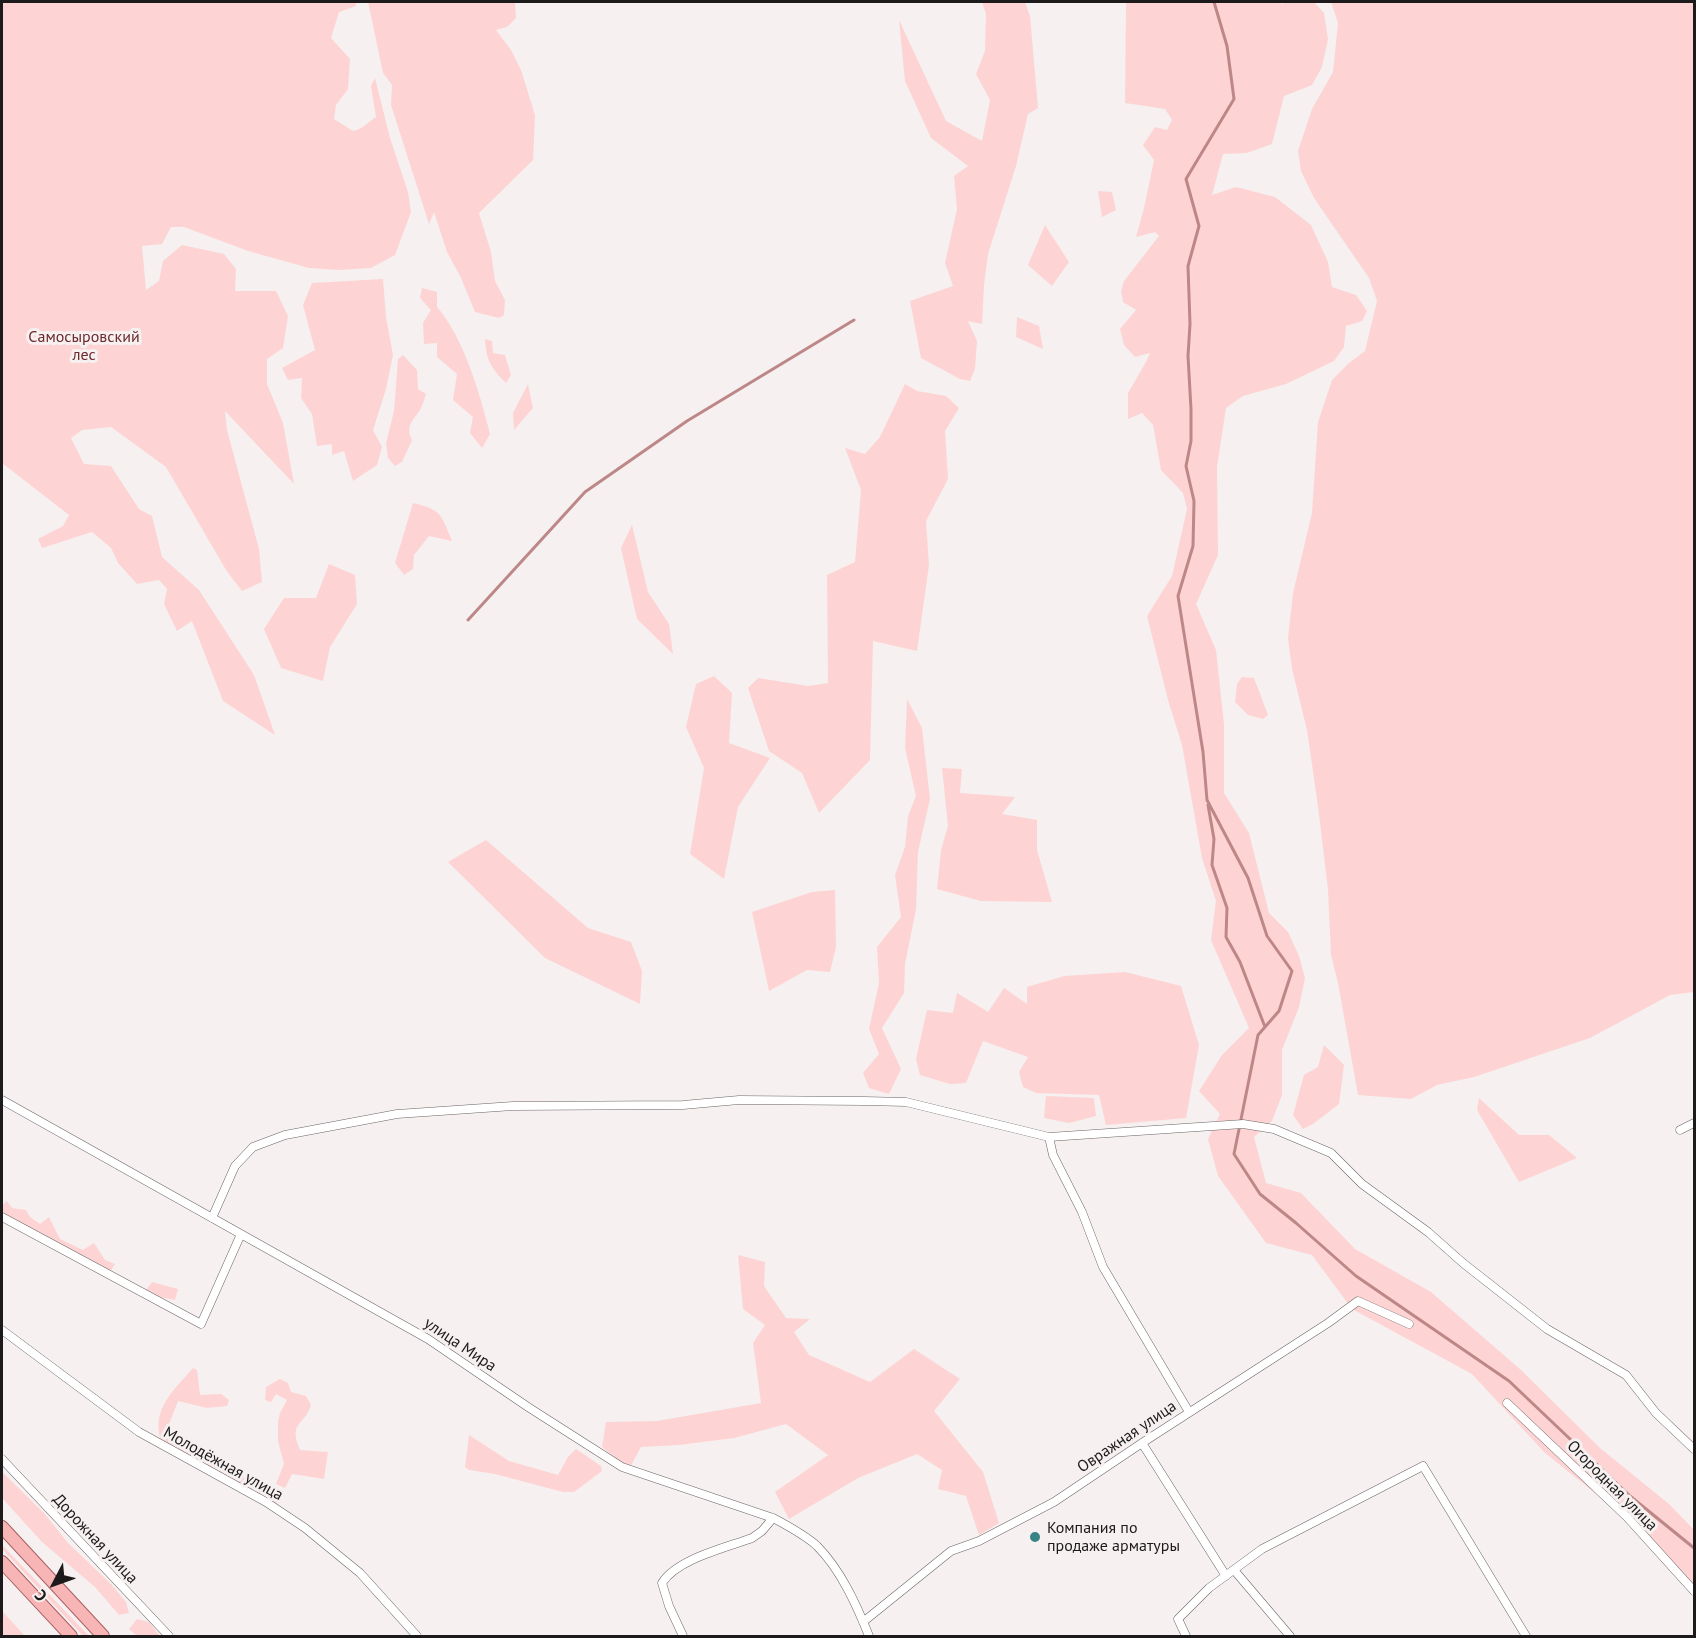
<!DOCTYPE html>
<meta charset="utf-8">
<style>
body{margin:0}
#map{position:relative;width:1696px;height:1638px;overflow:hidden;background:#f6f0f0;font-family:"PT Sans",sans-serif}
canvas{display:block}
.frame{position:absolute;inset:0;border:3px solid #1c1a1a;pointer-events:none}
.north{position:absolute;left:24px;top:1554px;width:60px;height:60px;-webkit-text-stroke:4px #f6f0f0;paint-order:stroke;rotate:229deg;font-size:16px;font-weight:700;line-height:24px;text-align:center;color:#1c1a1a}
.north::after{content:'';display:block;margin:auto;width:21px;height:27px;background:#1c1a1a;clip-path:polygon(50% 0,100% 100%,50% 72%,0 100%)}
</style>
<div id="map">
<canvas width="1696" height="1638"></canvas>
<div class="frame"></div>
<div class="north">С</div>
</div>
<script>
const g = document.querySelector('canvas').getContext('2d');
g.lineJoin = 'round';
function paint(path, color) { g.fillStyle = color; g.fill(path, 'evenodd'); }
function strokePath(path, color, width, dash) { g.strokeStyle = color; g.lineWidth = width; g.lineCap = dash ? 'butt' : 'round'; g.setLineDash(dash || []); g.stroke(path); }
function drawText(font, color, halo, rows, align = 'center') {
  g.font = font + ' "PT Sans",sans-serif'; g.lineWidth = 6; g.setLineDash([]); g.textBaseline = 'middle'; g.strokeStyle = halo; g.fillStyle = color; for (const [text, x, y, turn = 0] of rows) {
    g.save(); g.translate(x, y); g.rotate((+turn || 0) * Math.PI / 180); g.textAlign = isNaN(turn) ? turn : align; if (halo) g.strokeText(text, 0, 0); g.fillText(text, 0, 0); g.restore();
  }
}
const green = new Path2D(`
 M2 2H356V6L339 12 331 38 350 59 348 89 336 105 334 119 353 131C363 129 368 122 376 117L371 86 375 78 390 138 408 192 411 212 395 255 371 268 339 270 309 268 248 251 184 227H171L162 244 142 246 146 290 159 281 163 261 182 245 224 254 236 269 235 291H276L288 316 283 348 267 359V384L283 423 294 484 225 411 227 430 259 549 262 582 242 591 226 570 166 467 111 427 82 430 71 438 84 464 111 466 139 509 152 516 162 557 199 590 254 675 275 735 223 701 192 621 177 631 164 604 167 589 159 580 137 584 118 563 111 548 92 532 42 548 38 539 63 526 69 515 2 463Z
 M368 2H515L516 18 507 27 496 30 511 50 521 70 535 115 533 160 479 213 491 252 495 281 505 300 504 315 499 318 475 312 461 278 447 252 434 212 429 224 391 105 392 85 383 73Z
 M982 2H1025L1030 16 1038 108 1028 114 1016 166 988 254 984 285 982 324 968 321 977 341 975 369 970 381 960 379 921 358 910 301 953 286 945 263 957 209 954 176 968 166 931 138 905 81 899 20 946 121 982 141 990 100 976 74 985 51 986 14Z
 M1126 2H1280L1282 4 1286 2H1314L1324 13 1328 39 1322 67 1312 85 1284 96 1272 144 1247 153 1223 154 1212 195 1236 187 1275 197 1311 225 1328 262 1332 287 1356 295 1367 311 1362 321 1346 326 1344 347 1334 361 1286 384 1243 396 1226 408 1217 467 1218 555 1196 604 1216 650 1224 724V793L1249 833 1269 913 1288 932 1299 956 1305 978 1299 1007 1282 1050V1095L1272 1121 1254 1137 1266 1183 1301 1193 1355 1249 1431 1292 1521 1370 1600 1448 1669 1504 1694 1530V1588L1621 1514 1544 1452 1472 1374 1352 1309 1312 1255 1266 1243 1218 1176 1208 1139 1220 1114 1199 1091 1222 1055 1249 1028 1211 940 1216 901 1202 858 1182 745 1168 700 1147 616 1172 576 1187 509 1183 493 1161 470 1153 425 1142 413 1128 419V393L1146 362 1150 353 1135 357 1124 345 1120 329 1136 310 1123 302 1121 291 1124 281 1159 236 1155 232 1136 237 1144 208 1154 160 1143 145 1155 127 1167 130 1172 120 1165 109 1125 103Z
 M1331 2H1694V992L1670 995 1590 1038 1474 1077 1437 1085 1411 1099 1358 1095 1338 983 1331 955 1328 890 1318 806 1307 730 1292 669 1288 638 1293 593 1312 513 1318 422 1332 380 1349 363 1365 351 1377 301 1369 278 1314 198 1301 171 1298 151 1312 109 1333 72 1338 23Z
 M1098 191 1112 192 1116 210 1102 217Z
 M1045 225 1069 262 1052 286 1028 265Z
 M383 279 386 317 393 355 386 389 373 430 382 447 377 465 353 481 344 451 332 455V444L317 446 312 414 301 398 302 378 288 380 282 368 315 350 303 305 312 283Z
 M422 288 437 292V307C464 338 480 394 490 434L482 448 470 433 473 417 453 400 457 374 437 357V343L424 344 423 323 431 310 420 298Z
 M1017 317 1039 326 1043 349 1016 337Z
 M485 339 492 341 493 353 505 355 511 375 506 383C491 368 486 360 485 339Z
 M403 355 417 370 418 389 426 394C424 400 422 408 418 413 411 422 406 428 412 440L402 462 395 466 388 458 386 443 394 411 398 359Z
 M528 384 533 408 514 430 513 413Z
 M905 384 917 391 946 396 959 408 945 431 948 479 926 521 929 565 917 651 873 641 870 760 819 813 802 773 769 751 748 688 758 678 808 686 828 683 827 575 855 562 861 490 845 448 865 454 880 437Z
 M413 503C442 510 441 514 452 541L429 536 414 555 413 569 404 575 395 563Z
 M632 525 648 592 669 624 673 654 637 619 621 548Z
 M329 564 355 575 357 604 330 647 323 681 281 668 264 629 284 598H316Z
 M714 676 732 693 729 743 770 758 738 807 724 879 690 854 704 768 686 727 696 684Z
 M1242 677 1254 678 1268 715 1263 719 1248 715 1235 702 1237 684Z
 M907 699 922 728 930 799 918 852 916 909 905 964 904 993 882 1028 901 1069 889 1094 869 1088 863 1073 879 1054 869 1029 879 983 877 947 901 917 895 875 905 847 908 816 916 796 905 748Z
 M942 768 962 769 960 793 1015 797 1002 814 1037 820V850L1052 902 981 901 937 889 941 850 948 826Z
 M486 840 588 928 631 942 642 971 640 1004 545 958 448 862Z
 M835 890 836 947 830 972 807 970 769 991 752 912 812 892Z
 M1125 972 1181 986 1199 1045 1186 1118 1106 1125 1099 1095 1036 1093 1023 1087 1019 1072 1028 1057 983 1041 966 1083 950 1084 920 1075 916 1059 927 1010 953 1013 957 993 988 1012 1004 988 1027 1004V987L1064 976Z
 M1324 1045 1344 1065 1339 1104 1313 1124 1303 1129 1293 1115 1304 1075 1318 1067Z
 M1046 1096 1094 1098 1096 1116 1069 1123 1044 1118Z
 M1479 1098 1519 1135H1549L1577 1158 1519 1182 1477 1110Z
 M7 1201 12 1208 26 1210 30 1217 40 1224 49 1217 60 1239 83 1250 94 1243 105 1260 115 1264 110 1272 14 1221 2 1213V1205Z
 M738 1255 765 1262 764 1286 786 1318 810 1319 794 1332 809 1355 870 1382 914 1349 960 1379 934 1411 983 1472 999 1523 979 1535 966 1496 938 1489 942 1470 917 1454 858 1478 789 1519 775 1492 828 1455 786 1424 734 1438 679 1445 641 1447 629 1469 602 1447 606 1422 657 1421 761 1403 753 1343 765 1325 743 1309Z
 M152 1282 178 1289 175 1300 159 1297 146 1290Z
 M193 1368 197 1370 200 1395 221 1394 229 1400 227 1406 207 1408 178 1401 166 1432 273 1495 278 1505 161 1441C151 1409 173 1391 193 1368Z
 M280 1379 288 1383 291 1392 306 1396 311 1405C304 1427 288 1421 300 1450L328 1452 324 1479 292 1474 285 1488 276 1484 284 1464 278 1441V1421L280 1413 287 1400 276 1394 271 1402 265 1400 266 1387Z
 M469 1435 509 1461 558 1475 568 1457 576 1449 601 1466 602 1471 574 1492H563L495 1474 469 1470 465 1467Z
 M2 1472 44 1513 68 1543 111 1584 126 1602 129 1613 119 1615 95 1587 42 1542 2 1498Z
 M2 1545 89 1636H83L2 1549Z
 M2 1611 25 1636H3L2 1634Z
 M137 1619 149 1622 160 1636H137L129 1629Z`);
const stream = new Path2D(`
 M1214 2 1227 46 1234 99 1186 179 1199 226 1188 266 1190 324 1188 356 1191 409V441L1186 466 1194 501 1193 546 1178 596 1203 752 1207 800 1248 878 1267 936 1292 971 1279 1011 1258 1035 1234 1154 1260 1194 1296 1223 1356 1276 1509 1381 1630 1496 1694 1548
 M468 620 585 492 687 421 854 320
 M1208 805 1214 839 1212 865 1227 908 1226 937 1240 962 1265 1027`);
const minor = new Path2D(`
 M2 1100 428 1339 528 1407 622 1467 773 1518C788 1526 805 1535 817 1546 841 1570 857 1606 869 1636
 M1680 1130 1694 1123
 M1049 1137 1053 1155 1082 1212 1103 1267 1189 1412
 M2 1217 201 1324 241 1234
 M212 1218 235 1166 253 1147 285 1135 397 1114 513 1106 683 1105 739 1100 865 1101 906 1102 1049 1137 1243 1124 1274 1129 1331 1153 1362 1184 1428 1232 1463 1263 1547 1329 1626 1375 1656 1413 1694 1449
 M2 1330 139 1432 266 1502 305 1528 360 1573 417 1636
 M1507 1403 1627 1517 1694 1591
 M1142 1443 1226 1576
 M2 1459 169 1636
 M1234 1570 1290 1636
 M863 1622 951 1551 979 1541 1054 1502 1142 1443 1328 1323 1358 1301 1409 1324
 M683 1636 669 1606 662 1583C677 1559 725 1548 752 1538L762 1531 773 1518
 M1186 1636 1178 1619 1209 1588 1262 1549 1423 1466 1526 1636`);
const primary = new Path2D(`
 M2 1527 103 1636
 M2 1562 71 1636`);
const markers = [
 [1035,1537,6,"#398285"]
];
const parkNames = [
 ["Самосыровский",84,337],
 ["лес",84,355]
];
const streetNames = [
 ["улица Мира",460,1345,34],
 ["Овражная улица",1127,1437,-34],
 ["Молодёжная улица",223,1464,29],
 ["Огородная улица",1612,1486,45],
 ["Дорожная улица",95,1539,47]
];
const poiNames = [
 ["Компания по",1047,1528],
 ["продаже арматуры",1047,1546]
];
paint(green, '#fdd4d3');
strokePath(stream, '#be8787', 3);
strokePath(minor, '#6a6564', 9);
strokePath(primary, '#a85e60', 14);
strokePath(minor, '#fff', 8);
strokePath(primary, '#f8b5b6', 12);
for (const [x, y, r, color] of markers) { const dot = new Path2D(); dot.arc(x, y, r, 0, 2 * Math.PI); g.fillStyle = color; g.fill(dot); strokePath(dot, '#f6f0f0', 2); }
drawText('16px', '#6d292d', '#f6f0f0', parkNames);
drawText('16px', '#1c1a1a', '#f6f0f0', streetNames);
drawText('16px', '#1c1a1a', '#f6f0f0', poiNames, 'left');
</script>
